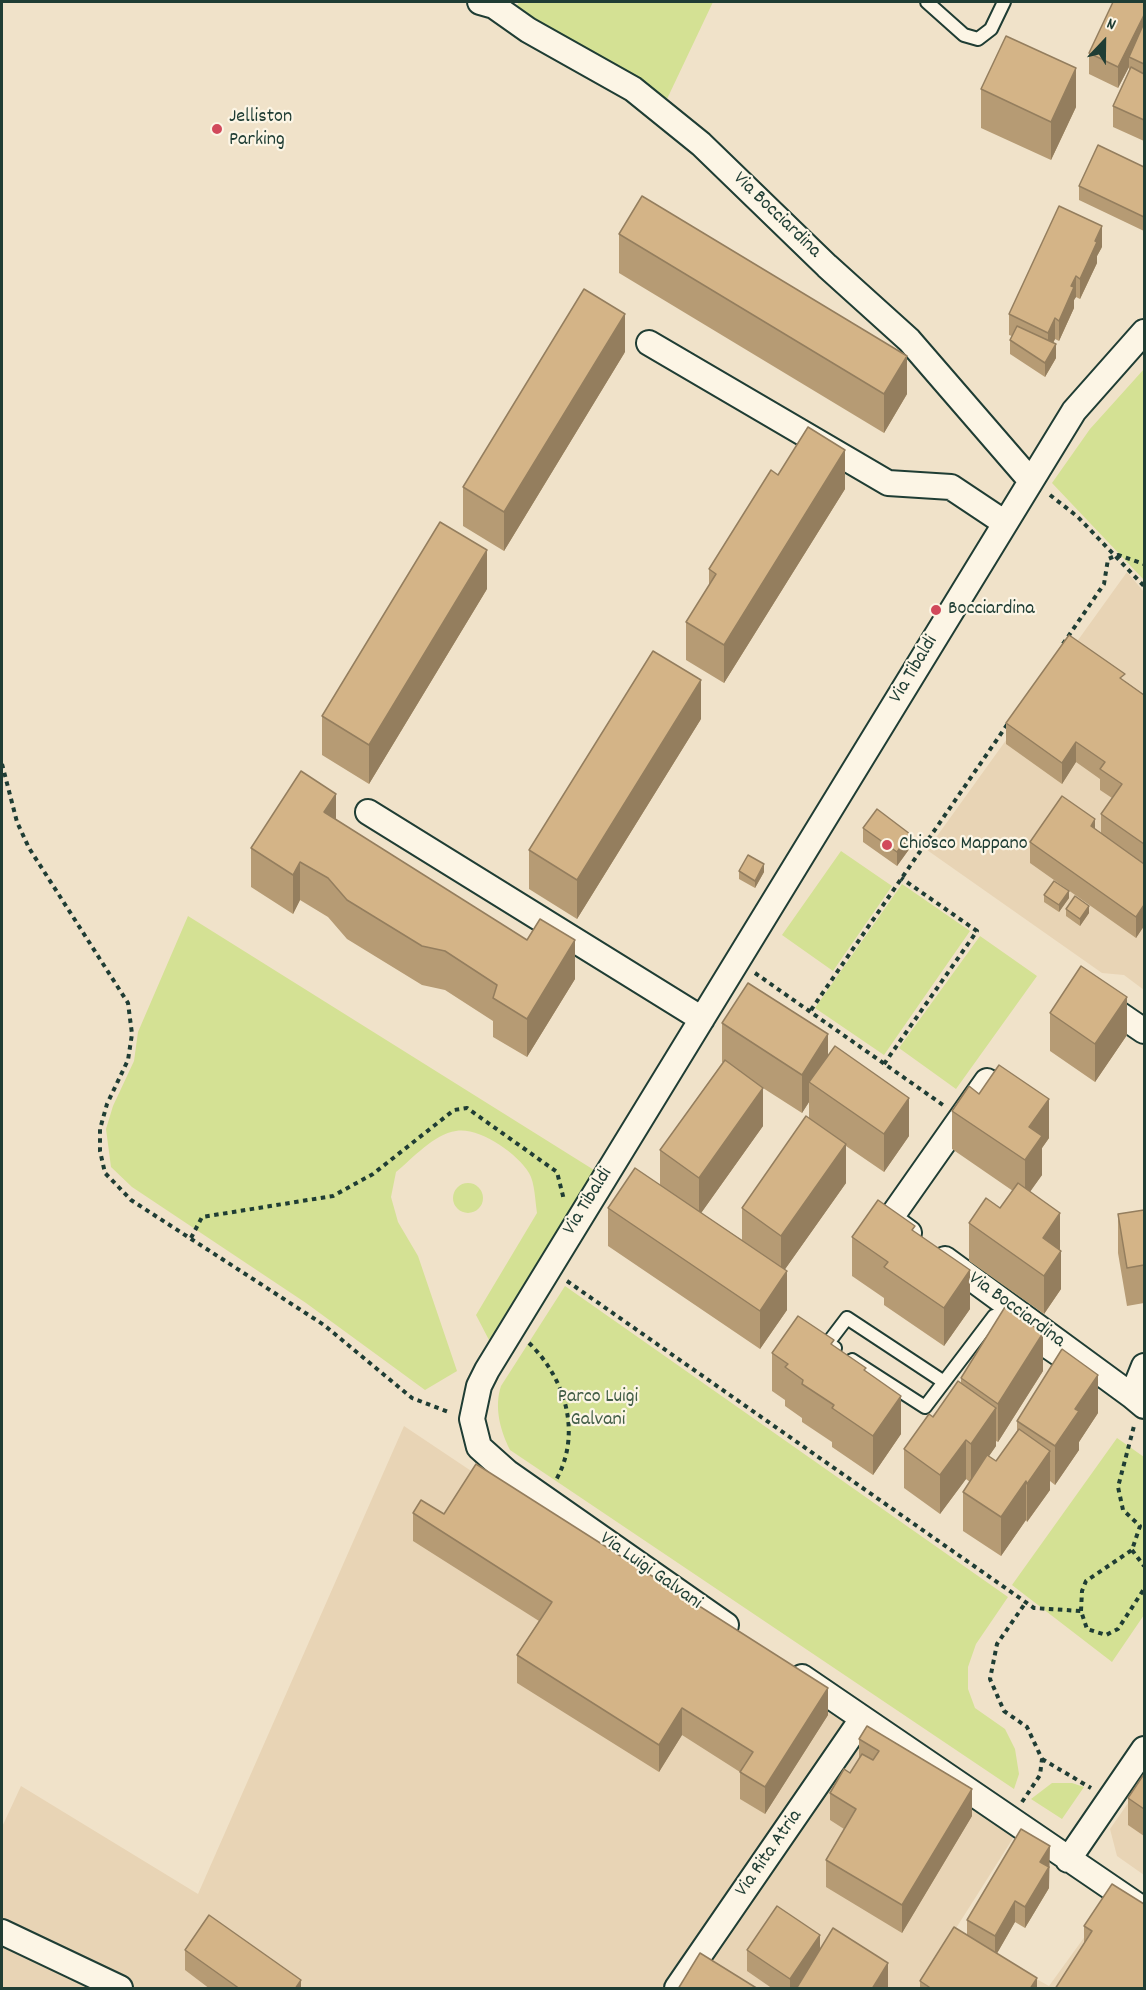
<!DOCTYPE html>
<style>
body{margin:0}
#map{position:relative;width:1146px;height:1990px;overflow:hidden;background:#f0e2c9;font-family:Dekko,sans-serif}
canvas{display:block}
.frame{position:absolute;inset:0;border:3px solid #1f3d34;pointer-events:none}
.north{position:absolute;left:1074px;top:12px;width:60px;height:60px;-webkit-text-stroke:4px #fcf5e5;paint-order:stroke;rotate:22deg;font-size:16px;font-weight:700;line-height:24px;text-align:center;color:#1f3d34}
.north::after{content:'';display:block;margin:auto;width:21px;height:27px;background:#1f3d34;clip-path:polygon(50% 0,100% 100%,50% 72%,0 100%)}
</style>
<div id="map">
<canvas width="1146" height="1990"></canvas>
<div class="frame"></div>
<div class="north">N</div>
</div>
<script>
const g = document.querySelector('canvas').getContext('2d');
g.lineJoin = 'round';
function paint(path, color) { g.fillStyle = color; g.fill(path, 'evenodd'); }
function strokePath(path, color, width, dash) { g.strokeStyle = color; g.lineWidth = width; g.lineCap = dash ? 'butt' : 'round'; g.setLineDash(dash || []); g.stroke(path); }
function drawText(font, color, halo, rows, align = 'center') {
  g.font = font + ' Dekko,sans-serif'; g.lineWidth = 4.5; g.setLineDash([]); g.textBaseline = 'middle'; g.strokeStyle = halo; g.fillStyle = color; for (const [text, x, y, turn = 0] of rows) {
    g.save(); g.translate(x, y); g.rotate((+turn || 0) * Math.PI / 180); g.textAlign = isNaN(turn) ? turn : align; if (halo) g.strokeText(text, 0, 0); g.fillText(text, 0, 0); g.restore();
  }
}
const built = new Path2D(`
 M1127 572 1144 592V990L1124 975 1102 973 927 850Z
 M404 1426 1015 1835 953 1933 1049 1986 1112 1899 1144 1988H2V1827L21 1786 198 1894Z
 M1144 1780V1875L1117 1856 1110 1829Z`);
const green = new Path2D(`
 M519 2H713L667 99 514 11Z
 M1144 369V580L1052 483 1090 429Z
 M841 851 892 886 833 971 782 935Z
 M902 884 970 931 884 1055 815 1008Z
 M188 916 594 1170 489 1340 476 1315 537 1213C535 1201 535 1183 529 1173 517 1153 479 1127 456 1131 434 1134 412 1159 396 1172L391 1197 398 1222 418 1256 457 1371 425 1390 306 1303 132 1187 111 1167 106 1129 113 1106 134 1061 138 1032Z
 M980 936 1037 976 956 1089 899 1048Z
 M453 1198a15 15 0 1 1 30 0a15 15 0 1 1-30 0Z
 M565 1286 1008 1597 976 1644 968 1667V1689L975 1708 1005 1729 1015 1749 1019 1774 1014 1789 510 1450C500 1430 494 1407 501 1386Z
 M1117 1438 1144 1457V1615L1112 1662 1012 1585Z
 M1052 1783H1072L1084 1787 1062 1819 1031 1799Z`);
const path = new Path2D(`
 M1050 495 1078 517 1144 586
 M1063 644 1104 584 1108 559 1118 555 1144 564
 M2 764 17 822 29 848 128 1003 132 1034 128 1060 107 1104 100 1129V1151L105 1173 131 1200 324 1325 412 1398 451 1413
 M755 973 943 1105
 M811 1010 1009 722
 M884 1064 977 931 901 878
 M191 1238 202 1217 333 1196 373 1174 454 1110 467 1108 557 1172 564 1200
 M567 1281 1034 1608 1081 1611 1087 1629 1106 1635 1118 1629 1144 1589
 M529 1343C566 1379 582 1434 556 1480
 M1132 1550 1144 1566
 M1081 1611 1082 1591 1086 1581 1132 1550 1140 1526 1123 1510 1118 1487 1134 1426
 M1042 1759 1091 1788
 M1022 1802 1040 1775 1042 1759 1027 1727 1004 1711 990 1679 997 1644 1026 1602`);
const service = new Path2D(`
 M927 2 964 35 978 39 991 29 1004 2
 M1030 1341 1068 1367
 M835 1348 828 1343 847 1318 944 1382
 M852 1360 925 1407 994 1316 1011 1328`);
const minor = new Path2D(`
 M480 2 494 6 528 30 633 89 701 144 827 266 909 340 1031 481
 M649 343 888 483 951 487 1005 523
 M368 812 702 1019
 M1100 1001 1144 1031
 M909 1233 890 1219 987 1081
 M945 1259 1132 1396
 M1144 1406 1132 1396 1144 1366
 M726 1625 507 1472 479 1447 472 1419 479 1386 487 1370 1074 411 1144 332
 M802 1677 1144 1910
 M1068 1860 1144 1749
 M2 1932 120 1988
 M677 1988 862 1719`);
const wall = new Path2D(`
 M1144 2V141L1113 127V106L1129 72V67L1118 88 1089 74V53Z
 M981 89 1076 107 1051 160 981 128Z
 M1144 167V231L1079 200V186Z
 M619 234 907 394 884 433 619 273Z
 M1102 247 1097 256V263L1080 299 1076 297 1074 300V308L1059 341 1055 339 1053 343 1056 358 1045 377 1010 354V340L1012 336 1009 335V314Z
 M625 352 504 551 463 526V487Z
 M778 475 845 489 724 683 686 660V622L709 586V569Z
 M487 589 369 784 322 755V716Z
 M1125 681 1144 695V926L1136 938 1030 863V842L1095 829 1101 833V814L1112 798 1100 790V779L1076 762 1062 784 1006 744V723Z
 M701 719 577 919 529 889V850Z
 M336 819 575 979 527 1057 493 1037V1021L445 990 422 985 347 939 328 917 300 900 293 914 251 887V848Z
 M863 828 910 848 897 866 863 842Z
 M739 871 764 872 755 888 739 879Z
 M1044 895 1069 898 1059 912 1044 902Z
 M1066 909 1089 913 1080 926 1066 916Z
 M1050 1013 1127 1035 1095 1082 1050 1051Z
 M722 1023 828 1055 909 1136 884 1172 846 1146V1183L785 1269 787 1310 760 1349 608 1246V1208L660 1185V1150L723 1062H722ZM763 1088 802 1113 809 1102V1119L742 1208V1240L701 1213 763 1126Z
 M979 1094 1049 1138 1042 1148V1175L1030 1191 1060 1250 1061 1289 1044 1314 969 1261V1223L1000 1208 1013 1191 952 1149V1111Z
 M1144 1210V1303L1127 1306 1118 1253V1214Z
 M915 1232 970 1309 944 1346 884 1305V1298L852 1276V1237Z
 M834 1346 866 1372 901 1434 873 1475 832 1447V1442L802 1422V1418L785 1406V1400L772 1391V1353Z
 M1043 1371 998 1442 996 1441V1446L989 1456 996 1461 1017 1431V1421L1098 1413 1079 1442V1450L1055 1485 1050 1481V1490L1027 1522 1026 1520 1001 1556 963 1531V1492L970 1482 966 1479 940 1514 904 1488V1449L961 1383V1378Z
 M413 1513 444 1514 828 1715 765 1814 740 1799V1772L682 1735 659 1772 517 1683V1655L539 1621 413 1541Z
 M867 1726 972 1816 902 1933 826 1887V1860L844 1829 830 1820V1793L850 1773 859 1759V1739Z
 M1144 1774V1836L1128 1825V1798Z
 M1050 1867 1049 1868V1888L1025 1928 1015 1922 997 1953 1037 1989H920V1981L967 1935V1920Z
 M1144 1904 1084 1943V1926Z
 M185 1950 301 1989H210L185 1970Z
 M747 1950H820L888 1989H773L747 1971Z`);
const shadedWall = new Path2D(`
 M1144 15V35L1129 57V67L1118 88V67Z
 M1076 68V107L1051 160V122Z
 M1102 226V247L1097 256V263L1080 299V279L1095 241Z
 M1076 276V297L1074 300V308L1059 341V321L1071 286Z
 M625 314V352L504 551V512Z
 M1055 318V339L1048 353V333Z
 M1056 344V358L1045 377V363Z
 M907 356V394L884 433V394Z
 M845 450V489L724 683V645Z
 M487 550V589L369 784V745Z
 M701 680V719L577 919V880Z
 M1076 742V762L1062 784V763Z
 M336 794V833L324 812Z
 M1095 819V840L1091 826Z
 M910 834V848L897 866V852Z
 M300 862V900L293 914V875Z
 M764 864V872L755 888V881Z
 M1069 891V898L1059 912V905Z
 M1144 905V926L1136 938V917Z
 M1089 906V913L1080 926V919Z
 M575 940V979L527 1057V1019Z
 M1127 997V1035L1095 1082V1044Z
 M828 1034V1073L809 1082V1102L802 1113V1075Z
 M763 1088V1126L699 1216V1178Z
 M909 1098V1136L884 1172V1134Z
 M1049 1099V1138L1042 1148V1175L1025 1199V1160L1029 1127Z
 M846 1144V1183L781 1275V1236Z
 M1060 1213V1251L1043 1276V1238Z
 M1061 1251V1289L1044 1314V1276Z
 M970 1270V1309L944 1346V1308Z
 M787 1271V1310L760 1349V1311Z
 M1043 1333V1371L998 1442V1404Z
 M1098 1375V1413L1079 1442V1450L1055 1485V1446L1075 1409Z
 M901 1396V1434L873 1475V1436Z
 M996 1408V1446L971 1482V1444Z
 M966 1440V1479L940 1514V1475Z
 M1050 1451V1490L1027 1522V1484Z
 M1026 1481V1520L1001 1556V1517Z
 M828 1688V1715L765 1814V1787Z
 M682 1708V1735L659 1772V1745Z
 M972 1789V1816L902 1933V1905Z
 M1050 1846 1049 1888 1025 1928V1907L1040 1862Z
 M1015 1901V1922L995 1957V1936Z
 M820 1935V1956L798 1989H790V1979Z
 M888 1963V1989H872Z
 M1037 1978V1989H1030Z
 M301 1980V1989H295Z`);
const building = new Path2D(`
 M1113 2H1144V15L1118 67 1089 53Z
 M1144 23V64L1129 57Z
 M1006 36 1076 68 1051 122 981 89Z
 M1131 67 1144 74V120L1113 106Z
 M1098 145 1144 167V217L1079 186Z
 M642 196 907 356 884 394 619 234Z
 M1059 206 1102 226 1095 241 1097 242 1080 279 1076 276 1071 286 1074 287 1059 321 1055 318 1048 333 1009 314Z
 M584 289 625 314 504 512 463 487Z
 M1017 326 1056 344 1045 363 1010 340Z
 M808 427 845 450 724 645 686 622 716 574 709 569 771 470 778 475Z
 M440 522 487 550 369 745 322 716Z
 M1069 635 1125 674 1120 678 1144 695V844L1101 814 1122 784 1100 769 1105 762 1076 742 1062 763 1006 723Z
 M653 651 701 680 577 880 529 850Z
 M301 771 336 794 324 812 527 940 540 919 575 940 527 1019 493 998 497 985 445 951 422 946 347 900 328 878 300 862 293 875 251 848Z
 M1062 796 1095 819 1091 826 1144 864V905L1136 917 1030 842Z
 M877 809 910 834 897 852 863 828Z
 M748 855 764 864 755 881 739 871Z
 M1054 881 1069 891 1059 905 1044 895Z
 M1075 896 1089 906 1080 919 1066 909Z
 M1081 966 1127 997 1095 1044 1050 1013Z
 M748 983 828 1034 802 1075 722 1023Z
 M835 1046 909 1098 884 1134 809 1082Z
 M725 1060 763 1088 699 1178 660 1150Z
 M999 1065 1049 1099 1029 1127 1042 1136 1025 1160 952 1111 969 1086 979 1094Z
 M806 1116 846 1144 781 1236 742 1208Z
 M635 1168 787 1271 760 1311 608 1208Z
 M1018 1183 1060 1213 1043 1238 1061 1251 1044 1276 969 1223 986 1198 1000 1208Z
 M878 1200 915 1226 912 1230 970 1270 944 1308 884 1267 888 1262 852 1237Z
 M1144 1210V1265L1127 1268 1118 1214Z
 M1005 1307 1043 1333 998 1404 961 1378Z
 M798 1316 834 1340 831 1344 866 1368 864 1370 901 1396 873 1436 832 1408 834 1405 802 1384 803 1380 785 1367 788 1364 772 1353Z
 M1062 1349 1098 1375 1075 1409 1079 1411 1055 1446 1017 1421Z
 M958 1381 996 1408 971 1444 966 1440 940 1475 904 1449 929 1414 933 1417Z
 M1019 1429 1050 1451 1027 1484 1026 1481 1001 1517 963 1492 987 1455 996 1461Z
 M476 1464 828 1688 765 1787 740 1772 753 1752 682 1708 659 1745 517 1655 552 1602 413 1513 421 1500 444 1514Z
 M867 1726 972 1789 902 1905 826 1860 856 1809 830 1793 844 1769 850 1773 862 1754 873 1760 879 1751 859 1739Z
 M1144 1774V1809L1128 1798Z
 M1021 1829 1050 1846 1040 1862 1049 1867 1025 1907 1015 1901 995 1936 967 1920Z
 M1112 1884 1144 1904V1989H1055L1092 1931 1084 1926Z
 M777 1906 820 1935 790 1979 747 1950Z
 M209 1915 301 1980 295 1989H240L185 1950Z
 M954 1927 1037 1978 1030 1989H932L920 1981Z
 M833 1928 888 1963 872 1989H796Z
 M700 1953 758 1989H678Z`);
const markers = [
 [217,129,6,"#d1495b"],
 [936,610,6,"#d1495b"],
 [887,845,6,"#d1495b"]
];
const poiNames = [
 ["Jelliston",229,118],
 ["Parking",229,141],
 ["Bocciardina",948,610],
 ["Chiosco Mappano",899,845]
];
const streetNames = [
 ["Via Bocciardina",776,216,44],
 ["Via Tibaldi",915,670,-59],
 ["Via Tibaldi",589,1202,-58],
 ["Via Bocciardina",1016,1311,36],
 ["Via Luigi Galvani",650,1572,35],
 ["Via Rita Atria",770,1854,-55]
];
const parkNames = [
 ["Parco Luigi",598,1398],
 ["Galvani",598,1421]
];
paint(built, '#e8d4b5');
paint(green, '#d4e194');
strokePath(service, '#1f3d34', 16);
strokePath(minor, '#1f3d34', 28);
strokePath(path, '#1f3d34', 4, [4.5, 4.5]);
strokePath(service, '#fcf5e5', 12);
strokePath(minor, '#fcf5e5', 24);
paint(wall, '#b69b74');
paint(shadedWall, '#947e5e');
paint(building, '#d4b487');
strokePath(building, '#947e5e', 1.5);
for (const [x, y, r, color] of markers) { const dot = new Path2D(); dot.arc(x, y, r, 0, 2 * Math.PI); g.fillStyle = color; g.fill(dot); strokePath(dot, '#fcf5e5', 2); }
drawText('20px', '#1f3d34', '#fcf5e5', poiNames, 'left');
drawText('20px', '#1f3d34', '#fcf5e5', streetNames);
drawText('20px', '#435e47', '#fcf5e5', parkNames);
</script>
